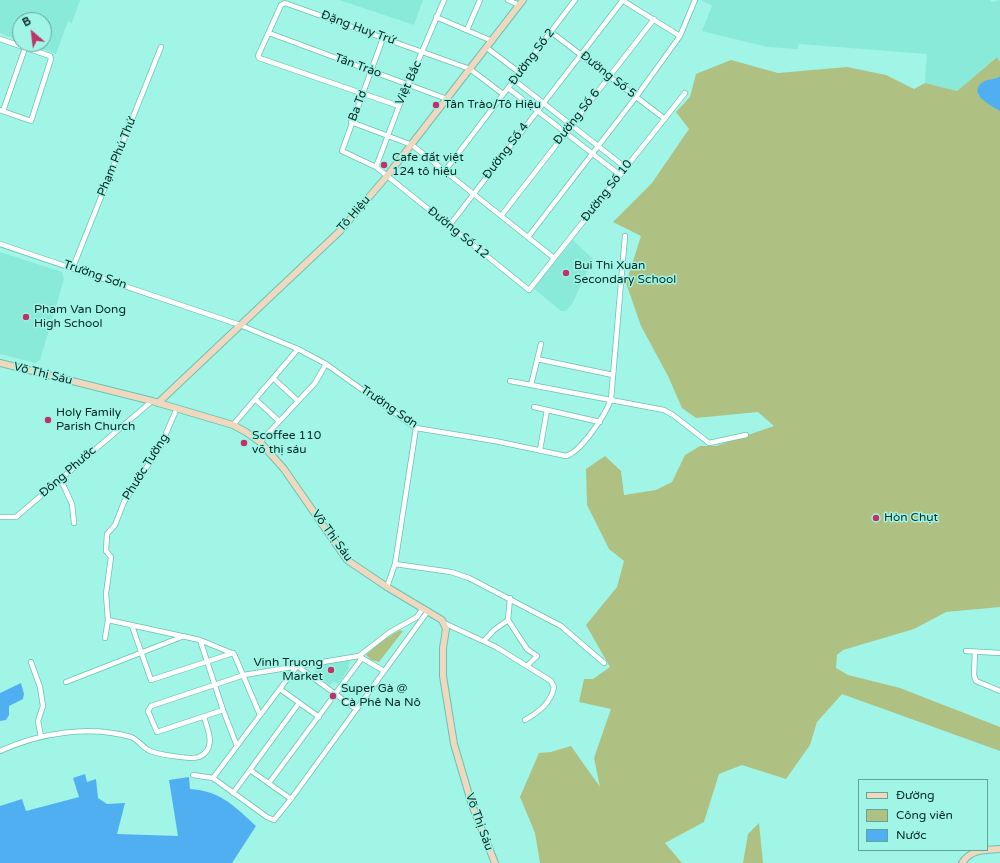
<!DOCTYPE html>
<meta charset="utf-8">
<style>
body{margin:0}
#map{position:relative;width:1000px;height:863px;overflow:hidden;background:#a0f5e6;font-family:"Varela Round",sans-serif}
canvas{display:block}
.legend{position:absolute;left:858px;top:779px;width:130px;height:72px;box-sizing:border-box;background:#a0f5e6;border:1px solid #62a499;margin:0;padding:5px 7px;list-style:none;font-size:12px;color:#042a25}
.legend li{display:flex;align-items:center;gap:8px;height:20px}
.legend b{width:20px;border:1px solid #62a499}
.north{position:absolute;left:12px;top:12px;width:40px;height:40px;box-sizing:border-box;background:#a0f5e6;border:1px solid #62a499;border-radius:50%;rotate:332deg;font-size:11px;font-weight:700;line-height:16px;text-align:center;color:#042a25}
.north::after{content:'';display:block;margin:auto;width:14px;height:18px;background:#be3268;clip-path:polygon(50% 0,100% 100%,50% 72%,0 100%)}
</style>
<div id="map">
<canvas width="1000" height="863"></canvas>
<ul class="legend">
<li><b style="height:5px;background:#f0d8be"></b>Đường</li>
<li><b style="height:11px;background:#aec182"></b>Công viên</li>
<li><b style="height:11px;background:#50aff1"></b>Nước</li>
</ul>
<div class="north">B</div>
</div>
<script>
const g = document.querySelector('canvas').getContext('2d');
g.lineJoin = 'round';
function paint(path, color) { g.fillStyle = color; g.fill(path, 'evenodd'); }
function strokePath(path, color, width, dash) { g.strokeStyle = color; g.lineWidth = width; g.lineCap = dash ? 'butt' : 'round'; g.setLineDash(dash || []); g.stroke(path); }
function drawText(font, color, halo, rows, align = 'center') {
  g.font = font + ' "Varela Round",sans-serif'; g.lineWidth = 3; g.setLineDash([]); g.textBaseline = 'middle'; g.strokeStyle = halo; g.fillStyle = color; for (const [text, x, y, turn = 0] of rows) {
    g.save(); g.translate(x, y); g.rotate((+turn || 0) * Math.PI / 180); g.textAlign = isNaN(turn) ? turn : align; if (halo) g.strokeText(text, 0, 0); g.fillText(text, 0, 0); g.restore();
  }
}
const built = new Path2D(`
 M0 0H80L72 23 68 21 56 54 28 44H44V20H20V41L0 33Z
 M339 0H423L414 25Z
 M701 0H990L991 2 1000 0V62L997 57 994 59 957 91 925 83 927 54 799 44 798 49 767 47 702 31 712 6Z
 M573 240 593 259 572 304 566 311H561L533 288Z
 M0 252 62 272 64 279 40 360 35 363 0 354Z
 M347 660 350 662 348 666 349 668 338 684 334 682 330 685 313 673 320 665 323 666 325 664Z`);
const green = new Path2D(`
 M997 57 1000 62V76L978 88V95L1000 111V607L946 612 914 629 843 650 837 655 836 668 848 675 900 688 1000 727V751L842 694 817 722 810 745 786 779 742 765 719 774 704 822 665 843 682 863H540L535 833 520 797 539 753 551 752 571 746 600 787 594 758 611 709 579 702 584 679H593L610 667 586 625 617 587 624 561 609 549 587 505 586 469 605 456 621 471 624 495 656 490 672 482 685 455 700 446H716L774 426 758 412 696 418 682 408 668 376 641 326 626 283 641 236 613 222 652 183 689 129 676 112 690 97 696 74 731 60 778 73 847 67 886 75 914 89 925 83 957 91Z
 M400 630 403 631 379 662 371 660 366 655 379 643Z
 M759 823 763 863H743L748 834Z`);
const water = new Path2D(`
 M1000 76V111C992 106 966 94 983 82 987 79 995 80 1000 76Z
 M21 683 24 694 23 699 9 706V715L6 720 0 721V693Z
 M85 774 87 782 96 779 98 798 107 804 125 803 117 834 178 836 169 780 189 777 190 789C221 791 234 806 256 826L232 863H0V806L22 799 26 811 79 797 73 778Z`);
const street = new Path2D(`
 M508 0 519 5
 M622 0 680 36
 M436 17 492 41
 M467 30 480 0
 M551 32 665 119
 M269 33 447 99
 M383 38 342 151 376 167 529 290 685 93
 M0 39 50 56 51 59 31 121 0 110
 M487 48 520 73
 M514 80 626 168
 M508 88 620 175
 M399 106 259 58 258 56 281 5 285 3 470 69 503 94
 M3 111 25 48
 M351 122 412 145 554 258
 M376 167 399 106 444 0
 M444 172 575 0
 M501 216 654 19
 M449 226 623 0
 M528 237 636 97 680 36 695 0
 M0 244 240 325 298 349 326 364 416 428 495 441 566 456C581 452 606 414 611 399L625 236
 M73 267 161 47
 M537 359 613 375
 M273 378 298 401
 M510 381 664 410 673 415 709 443 746 435
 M531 385 541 344
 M255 399 279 421
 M534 407 600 422
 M233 425 298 349
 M416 428 395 564 451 572 469 578 561 626 604 663
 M260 442 315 383 326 364
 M540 450 547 410
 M60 478 72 504 74 523
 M0 517H16L152 401
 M387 587 395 564
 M510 598 508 620 527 649 537 656 527 666
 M108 620 200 640 234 654 260 715
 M444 623 496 647 551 681 554 687C551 703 539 712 525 720
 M132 626 151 680 233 653
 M105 638 108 620 106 594 111 557 106 551 107 534 115 525 124 502 161 445 177 408
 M200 640 223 710 237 746 213 778 267 817 274 820 291 799 428 611
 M484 641 494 630 508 620
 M966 651 1000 653
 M975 652 974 675 976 681 1000 691
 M360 657 384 671
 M31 662 40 687 43 706 38 721 41 737
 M66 682 184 636
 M280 689 319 717
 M223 710 157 732 148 711 151 706 244 675 359 656 390 632 417 617 423 608
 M237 746 297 666 356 709
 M0 751C39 733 89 725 131 737 138 740 142 746 148 750 155 754 191 760 199 757 217 749 208 730 204 717
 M250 770 291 799
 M193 775 213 778
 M269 783 362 658
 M233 793 299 703`);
const secondary = new Path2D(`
 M0 363 152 401 233 425 246 432 260 442 284 469 347 560 387 587 442 620 446 629 443 648V676L454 744 472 805 495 863
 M158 403 340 231 387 176 523 0
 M962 863C971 849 985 850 1000 849`);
const markers = [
 [436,105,4,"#be3268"],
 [384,165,4,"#be3268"],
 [566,273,4,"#be3268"],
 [26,317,4,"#be3268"],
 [48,420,4,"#be3268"],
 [244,443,4,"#be3268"],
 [876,518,4,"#be3268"],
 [331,670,4,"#be3268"],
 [333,696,4,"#be3268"]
];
const streetNames = [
 ["Đặng Huy Trứ",358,28,20],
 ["Đường Số 2",532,57,-53],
 ["Tân Trào",358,66,20],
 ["Đường Số 5",608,75,38],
 ["Việt Bắc",409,83,-66],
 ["Ba Tơ",358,106,-69],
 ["Đường Số 6",577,117,-52],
 ["Đường Số 4",506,151,-53],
 ["Phạm Phú Thứ",117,157,-68],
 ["Đường Số 10",607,191,-52],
 ["Tô Hiệu",354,214,-49],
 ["Đường Số 12",458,233,39],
 ["Trường Sơn",95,275,19],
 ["Võ Thị Sáu",43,374,14],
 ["Trường Sơn",389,407,34],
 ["Phước Tường",146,467,-58],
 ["Đông Phước",68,472,-41],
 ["Võ Thị Sáu",332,536,54],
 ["Võ Thị Sáu",479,822,70]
];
const poiNames = [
 ["Tân Trào/Tô Hiệu",444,105],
 ["Cafe đất việt",392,158],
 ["124 tô hiệu",392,172],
 ["Bui Thi Xuan",574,266],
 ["Secondary School",574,280],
 ["Pham Van Dong",34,310],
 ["High School",34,324],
 ["Holy Family",56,413],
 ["Parish Church",56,427],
 ["Scoffee 110",252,436],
 ["võ thị sáu",252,450],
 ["Hòn Chụt",884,518],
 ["Vinh Truong",323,663,"right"],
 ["Market",323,677,"right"],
 ["Super Gà @",341,689],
 ["Cà Phê Na Nô",341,703]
];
paint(built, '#8aeada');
paint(green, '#aec182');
paint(water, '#50aff1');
strokePath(street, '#6dc1b3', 6);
strokePath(secondary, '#6dc1b3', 8);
strokePath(street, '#fff', 4.5);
strokePath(secondary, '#f0d8be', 6);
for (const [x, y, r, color] of markers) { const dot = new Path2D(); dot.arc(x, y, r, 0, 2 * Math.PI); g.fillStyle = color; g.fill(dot); strokePath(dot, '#a0f5e6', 1.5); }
drawText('12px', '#042a25', '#a0f5e6', streetNames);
drawText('12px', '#042a25', '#a0f5e6', poiNames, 'left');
</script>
